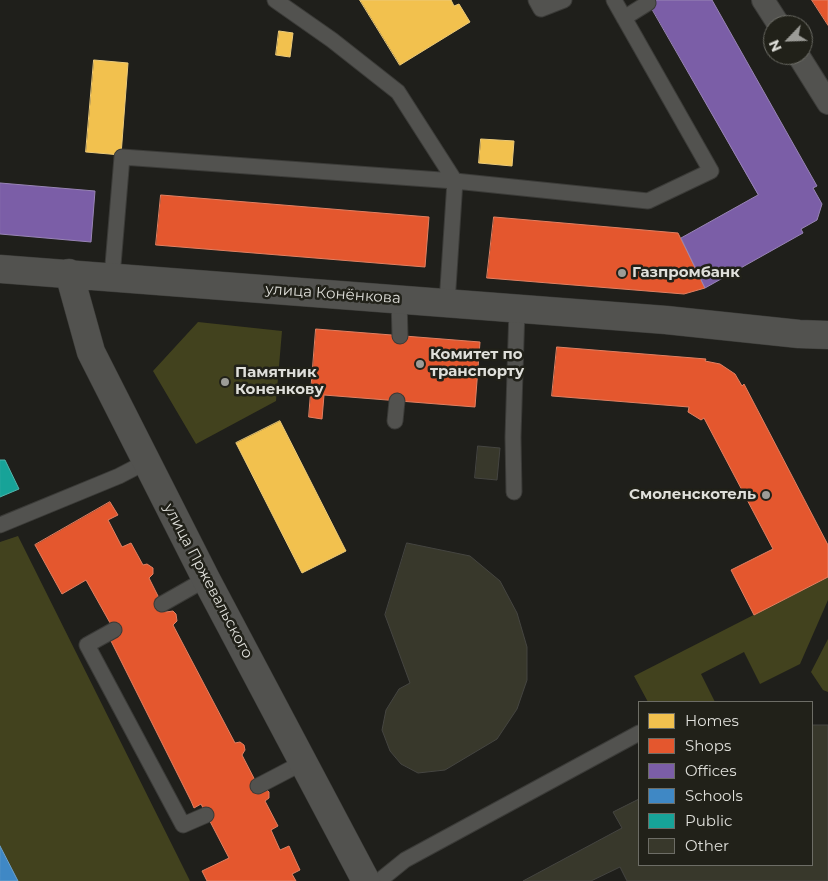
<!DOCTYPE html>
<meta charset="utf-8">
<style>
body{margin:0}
#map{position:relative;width:828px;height:881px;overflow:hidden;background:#1f1f1b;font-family:Montserrat,sans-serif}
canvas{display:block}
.legend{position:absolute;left:638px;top:701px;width:175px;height:165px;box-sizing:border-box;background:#212119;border:1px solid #6d6d66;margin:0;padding:6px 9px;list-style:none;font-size:15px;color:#dfdfda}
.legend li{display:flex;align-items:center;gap:10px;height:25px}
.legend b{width:25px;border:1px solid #6d6d66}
.north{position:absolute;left:763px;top:15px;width:50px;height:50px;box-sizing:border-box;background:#212119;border:1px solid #6d6d66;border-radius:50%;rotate:246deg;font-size:14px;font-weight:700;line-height:20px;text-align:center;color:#dfdfda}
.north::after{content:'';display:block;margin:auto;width:18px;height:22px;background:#9c9c97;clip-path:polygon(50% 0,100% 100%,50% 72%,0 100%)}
</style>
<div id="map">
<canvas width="828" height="881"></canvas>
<ul class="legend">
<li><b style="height:14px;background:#f2c14e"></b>Homes</li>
<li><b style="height:14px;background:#e4572e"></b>Shops</li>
<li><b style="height:14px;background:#7b5ea7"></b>Offices</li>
<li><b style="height:14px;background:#3f88c5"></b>Schools</li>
<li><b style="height:14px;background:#17a398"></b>Public</li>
<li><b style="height:14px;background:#38382b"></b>Other</li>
</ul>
<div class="north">N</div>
</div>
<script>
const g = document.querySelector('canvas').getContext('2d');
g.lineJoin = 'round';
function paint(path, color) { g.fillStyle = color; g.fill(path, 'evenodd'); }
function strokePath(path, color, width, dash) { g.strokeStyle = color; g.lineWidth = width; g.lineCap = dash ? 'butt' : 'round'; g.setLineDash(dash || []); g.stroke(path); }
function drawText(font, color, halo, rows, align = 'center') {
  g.font = font + ' Montserrat,sans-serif'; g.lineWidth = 5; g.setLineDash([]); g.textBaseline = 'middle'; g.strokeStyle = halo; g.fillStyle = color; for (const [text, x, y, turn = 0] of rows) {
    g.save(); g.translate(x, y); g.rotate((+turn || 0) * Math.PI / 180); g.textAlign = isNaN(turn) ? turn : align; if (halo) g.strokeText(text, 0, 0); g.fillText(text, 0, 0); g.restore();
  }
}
const green = new Path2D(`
 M198 322 282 331 276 401 196 444 153 371Z
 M18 536 190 881H18L0 846V542Z
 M828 577V600L800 664 760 684 744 652 701 674 715 702H648L634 676Z
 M828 639V692L823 690 811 672Z`);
const homes = new Path2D(`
 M360 0H451L454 6 459 4 470 22 400 65Z
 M279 31 293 33 290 57 276 55Z
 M94 60 128 63 121 155 86 152Z
 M481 139 514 141 512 166 479 163Z
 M280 421 346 551 302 573 236 443Z`);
const shops = new Path2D(`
 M812 0H828V25Z
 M161 195 429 217 425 267 156 245Z
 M494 217 678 233 705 288 684 294 487 278Z
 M316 329 480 342 475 407 324 395 322 419 309 417Z
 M557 347 706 359 705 361 720 364 735 374 742 386 744 384 828 545V577L754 615 731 570 773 549 704 418 701 420 688 412 689 407 552 396Z
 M110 502 118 515 108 520 122 547 131 543 143 565 147 564 153 568V574L149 578 166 612 173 611 176 614 177 621 173 625 235 743 240 742 244 745 245 750 242 755 259 788 267 790 269 792V798L265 801 278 826 271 830 280 850 289 846 300 870 292 874 296 881H207L202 871 229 858 201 804 194 808 191 801 109 637 114 630 86 580 62 594 35 545Z`);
const offices = new Path2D(`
 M647 0H712L817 186 813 188 822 204 817 220 801 229 803 233 705 288 681 238 758 195Z
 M0 183 95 191 91 242 0 234Z`);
const schools = new Path2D(`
 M0 846 18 881H0Z`);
const public = new Path2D(`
 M0 460H5L19 489 0 497Z`);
const building = new Path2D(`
 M478 446 500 448 497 480 475 478Z
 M407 543 470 556 500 581 517 613 527 647V680L517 709 497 739 445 770 418 773 401 764 390 751 382 730 386 710 399 689 410 683 385 615Z
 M812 725H828V881H627L620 867 591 881H523L622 828 613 812 639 799V865H812Z`);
const service = new Path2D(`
 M275 0 332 40 398 92 455 181 648 201 711 171 614 0
 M536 0 541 9 564 0
 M624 18 648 3
 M112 277 122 157 455 181 447 303
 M399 299 400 336
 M395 421 397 401
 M514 492 513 437 517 308
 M0 525 119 476 146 462
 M162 604 206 579
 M114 630 87 645 183 825 206 815
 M258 786 304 762
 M379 881 405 860 639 733`);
const pedestrian = new Path2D(`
 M763 0 779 25
 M798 55 828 103`);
const minor = new Path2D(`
 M0 269 666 320 799 334 828 335
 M69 273 91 352 206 579 366 881`);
const markers = [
 [622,273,5,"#9c9c97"],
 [420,364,5,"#9c9c97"],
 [225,382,5,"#9c9c97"],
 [766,495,5,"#9c9c97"]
];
const poiNames = [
 ["Газпромбанк",632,273],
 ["Комитет по",430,355],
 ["транспорту",430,372],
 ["Памятник",235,373],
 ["Коненкову",235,390],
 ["Смоленскотель",756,495,"right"]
];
const streetNames = [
 ["улица Конёнкова",333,294,4],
 ["улица Пржевальского",208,581,62]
];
paint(green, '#42421e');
paint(homes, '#f2c14e');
strokePath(homes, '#ecca78', 1);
paint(shops, '#e4572e');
strokePath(shops, '#e28062', 1);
paint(offices, '#7b5ea7');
strokePath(offices, '#9985b6', 1);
paint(schools, '#3f88c5');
strokePath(schools, '#6fa2cb', 1);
paint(public, '#17a398');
strokePath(public, '#53b5ac', 1);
paint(building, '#38382b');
strokePath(building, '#454541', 1);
strokePath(service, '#3b3b38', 17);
strokePath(pedestrian, '#3b3b38', 24);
strokePath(minor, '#3b3b38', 29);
strokePath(service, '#52524f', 15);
strokePath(pedestrian, '#52524f', 22);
strokePath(minor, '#52524f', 28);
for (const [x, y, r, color] of markers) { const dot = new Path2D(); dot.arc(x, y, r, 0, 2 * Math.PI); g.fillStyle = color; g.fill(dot); strokePath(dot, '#212119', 2); }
drawText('bold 15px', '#dfdfda', '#212119', poiNames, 'left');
drawText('15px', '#dfdfda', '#212119', streetNames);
</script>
